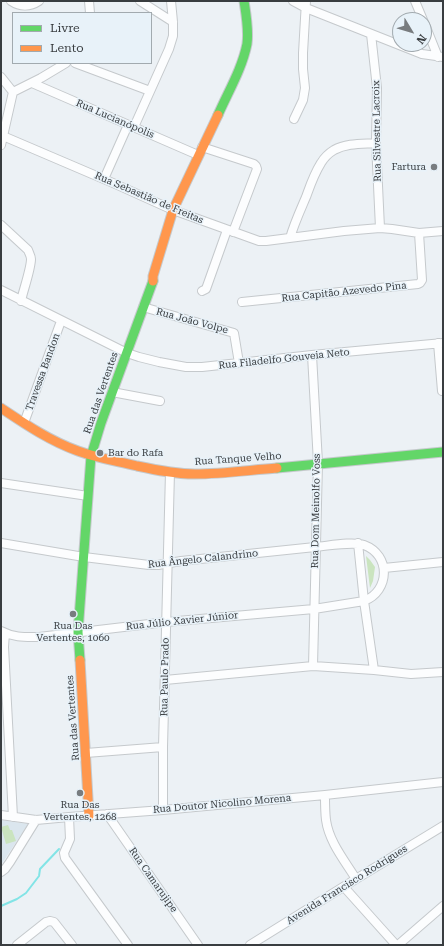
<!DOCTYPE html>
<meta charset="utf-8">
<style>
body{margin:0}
#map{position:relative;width:444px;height:946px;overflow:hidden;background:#ecf1f5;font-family:"Roboto Serif",serif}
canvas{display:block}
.frame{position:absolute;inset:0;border:2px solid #393d40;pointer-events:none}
.legend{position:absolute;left:12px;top:12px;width:140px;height:52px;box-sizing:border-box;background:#e8f2f9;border:1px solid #a2aaaf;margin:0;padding:5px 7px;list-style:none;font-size:12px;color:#393d40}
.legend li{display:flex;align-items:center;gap:8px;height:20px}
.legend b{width:20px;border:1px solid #a2aaaf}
.north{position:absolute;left:392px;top:12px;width:40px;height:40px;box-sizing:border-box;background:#e8f2f9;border:1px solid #a2aaaf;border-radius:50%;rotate:128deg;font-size:11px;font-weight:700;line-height:16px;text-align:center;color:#393d40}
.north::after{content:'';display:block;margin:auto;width:14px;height:18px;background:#787c7f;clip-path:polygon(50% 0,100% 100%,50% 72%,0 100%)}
</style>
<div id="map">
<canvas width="444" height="946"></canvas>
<div class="frame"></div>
<ul class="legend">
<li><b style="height:5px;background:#63d668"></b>Livre</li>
<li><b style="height:5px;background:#ff974d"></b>Lento</li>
</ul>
<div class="north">N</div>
</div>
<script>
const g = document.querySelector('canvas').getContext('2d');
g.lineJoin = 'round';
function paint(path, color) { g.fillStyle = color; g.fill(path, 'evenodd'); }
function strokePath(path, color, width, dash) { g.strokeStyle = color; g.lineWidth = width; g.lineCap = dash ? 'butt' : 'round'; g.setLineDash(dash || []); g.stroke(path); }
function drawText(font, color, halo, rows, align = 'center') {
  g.font = font + ' "Roboto Serif",serif'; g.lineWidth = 3; g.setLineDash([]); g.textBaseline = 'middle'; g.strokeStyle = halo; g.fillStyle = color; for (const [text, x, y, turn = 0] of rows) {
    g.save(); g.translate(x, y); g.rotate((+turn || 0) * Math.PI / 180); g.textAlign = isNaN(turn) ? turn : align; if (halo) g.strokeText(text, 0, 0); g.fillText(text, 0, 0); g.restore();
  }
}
const built = new Path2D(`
 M1 820 28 824 1 865Z`);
const green = new Path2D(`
 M366 556 370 560 375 567 373 581 370 588Z
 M8 825 10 830H12L16 841 6 844 1 827Z`);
const stream = new Path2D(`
 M1 906 17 899 26 893 39 876 40 869 59 849`);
const street = new Path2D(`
 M11 1C20 7 30 7 39 1
 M89 1 90 13
 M140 1 173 22
 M293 1 306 8 422 54 443 57
 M415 1 423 20
 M424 22 438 57
 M371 34 377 88 376 143 380 228
 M75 63 150 91
 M1 77 13 92
 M32 83 198 155
 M294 119 303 100 305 88 303 69V53L306 1
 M134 127 169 49 173 36V22L171 1
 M3 136 113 183 173 210 259 241H266L344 231 380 228 392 229 419 233 443 231
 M1 145 13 92 41 78 66 63
 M202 147 254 164 256 166 257 169 233 232
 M104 179 128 125
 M1 225 28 250C29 253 31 256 31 259 31 269 23 291 21 301
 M290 238C294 224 300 211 306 197 310 186 314 174 321 163 324 158 329 153 334 150 347 143 362 144 376 143
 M1 290 127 353 139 357 159 362 186 367H202L312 355 443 343
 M202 291 206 289 227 230
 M242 302 418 284 420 283 422 280 419 233
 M143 307 234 333 239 363
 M438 343 442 391
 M312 355 318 463 313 666
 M112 392 160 401
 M24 423 61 321
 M1 483 88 496
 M1 543 84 557 149 565H158L181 561 315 547C328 546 352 541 364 545 391 555 390 591 364 601L314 609 166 622 39 637C26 637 14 638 1 631
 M358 543 364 601 374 670
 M384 568 443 562
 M5 633 4 647 13 817
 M165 680 313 666 374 670 411 674 443 672
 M86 753 163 747
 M325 795C325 803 325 812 326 820 329 842 345 861 356 879
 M163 810V747L170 472
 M107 814 198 945
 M1 815 36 820 69 817 163 810 325 795 443 782
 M69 817 70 839 64 853 65 858 128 945
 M1 872 5 869 10 862 36 820
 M344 887 396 945
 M17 945 46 922 50 921 54 922 72 945
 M250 945 356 879 443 826
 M398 945 443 906`);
const fast = new Path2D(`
 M218 115C228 92 242 69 247 44 249 30 246 14 244 1
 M277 468 443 452
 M80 660 78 632 91 456 101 423 153 281`);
const slow = new Path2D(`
 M153 281V276L173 210 218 115
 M1 408C25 424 50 441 78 451 97 458 117 461 137 466 156 470 175 474 195 474 222 474 250 470 277 468
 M80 660 89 816`);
const markers = [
 [434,167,4,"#787c7f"],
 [100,453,4,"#787c7f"],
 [73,614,4,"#787c7f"],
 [80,793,4,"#787c7f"]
];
const streetNames = [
 ["Rua Lucianópolis",115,119,23],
 ["Rua Silvestre Lacroix",377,131,-91],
 ["Rua Sebastião de Freitas",149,198,23],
 ["Rua Capitão Azevedo Pina",344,292,-6],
 ["Rua João Volpe",192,321,15],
 ["Rua Filadelfo Gouveia Neto",284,359,-6],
 ["Travessa Bandon",43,372,-70],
 ["Rua das Vertentes",101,393,-71],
 ["Rua Tanque Velho",238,459,-4],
 ["Rua Dom Meinolfo Voss",316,511,-89],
 ["Rua Ângelo Calandrino",203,559,-6],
 ["Rua Júlio Xavier Júnior",182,621,-6],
 ["Rua Paulo Prado",165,677,-89],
 ["Rua das Vertentes",73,718,-94],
 ["Rua Doutor Nicolino Morena",222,804,-5],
 ["Rua Camarujipe",153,880,55],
 ["Avenida Francisco Rodrigues",347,885,-32]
];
const poiNames = [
 ["Fartura",426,167,"right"],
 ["Bar do Rafa",108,453,"left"],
 ["Rua Das",73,626],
 ["Vertentes, 1060",73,638],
 ["Rua Das",80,805],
 ["Vertentes, 1268",80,817]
];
paint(built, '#dbe6ee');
paint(green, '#cae4bf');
strokePath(stream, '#82e4e6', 2);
strokePath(street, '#c5c9cc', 10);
strokePath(fast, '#c5c9cc', 11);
strokePath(slow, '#c5c9cc', 11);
strokePath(street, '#fcfdfe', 8);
strokePath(fast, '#63d668', 9);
strokePath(slow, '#ff974d', 9);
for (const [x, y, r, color] of markers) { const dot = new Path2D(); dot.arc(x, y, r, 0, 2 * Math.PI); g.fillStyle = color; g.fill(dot); strokePath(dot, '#e8f2f9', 1.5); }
drawText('10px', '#393d40', '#e8f2f9', streetNames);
drawText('10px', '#393d40', '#e8f2f9', poiNames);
</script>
